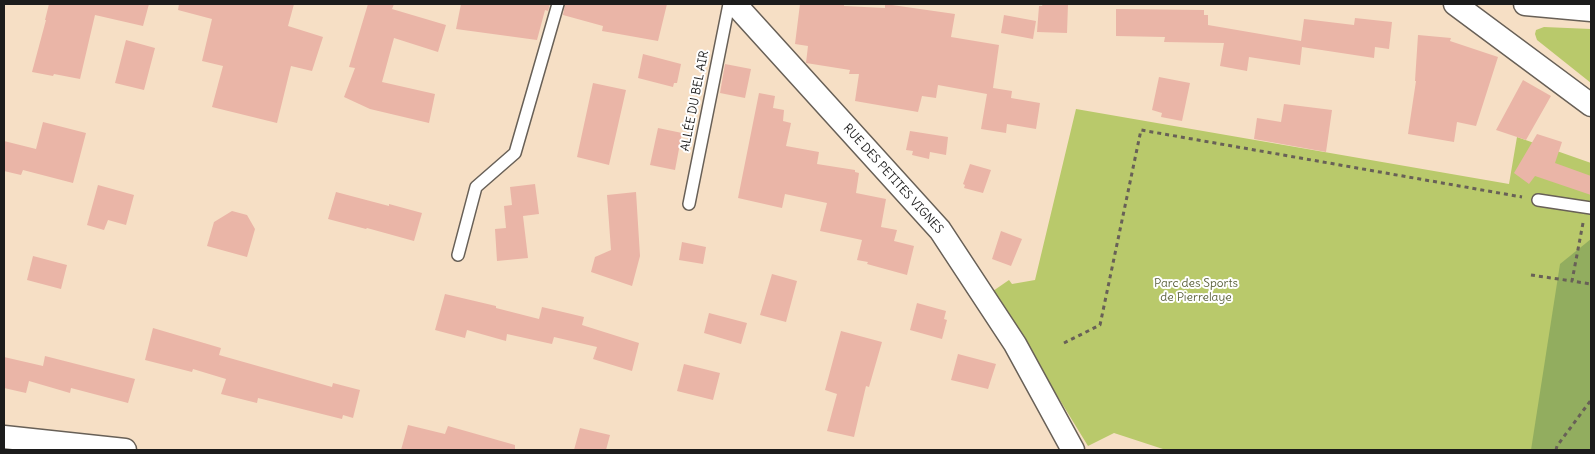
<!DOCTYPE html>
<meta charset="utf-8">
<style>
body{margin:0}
#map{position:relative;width:1595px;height:454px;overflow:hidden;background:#f6dfc5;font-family:Delius,sans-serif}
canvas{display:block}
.frame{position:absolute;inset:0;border:5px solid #1c1c1c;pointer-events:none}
</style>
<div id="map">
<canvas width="1595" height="454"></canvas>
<div class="frame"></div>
</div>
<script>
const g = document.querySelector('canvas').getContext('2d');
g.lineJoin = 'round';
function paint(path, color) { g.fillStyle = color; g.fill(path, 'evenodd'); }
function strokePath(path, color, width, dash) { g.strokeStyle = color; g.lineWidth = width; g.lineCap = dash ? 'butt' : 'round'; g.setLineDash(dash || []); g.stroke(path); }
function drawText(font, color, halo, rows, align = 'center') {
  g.font = font + ' Delius,sans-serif'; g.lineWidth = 4; g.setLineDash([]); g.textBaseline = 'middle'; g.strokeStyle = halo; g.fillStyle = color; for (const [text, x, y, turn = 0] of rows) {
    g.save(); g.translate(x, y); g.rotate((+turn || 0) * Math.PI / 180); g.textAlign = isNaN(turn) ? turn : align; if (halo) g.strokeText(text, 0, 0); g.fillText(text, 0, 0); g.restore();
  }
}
const green = new Path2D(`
 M1544 27 1591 29V83L1537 40 1535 34 1536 30Z
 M1076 109 1509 184 1517 137 1591 163V450H1166L1114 433 1088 446 993 291 1009 280 1012 284 1035 280Z`);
const forest = new Path2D(`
 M1591 239V450H1531L1560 264Z`);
const building = new Path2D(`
 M49 4H149L143 26 95 15 80 79 54 74 53 76 32 72 46 20H45Z
 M179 4H294L288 26 323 37 312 71 291 66 277 123 212 107 223 66 202 61 212 19 178 10Z
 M368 4H394L392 9 446 25 438 52 394 38 382 82 435 94 429 123 370 109 344 97 355 68 349 67Z
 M461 4H550L548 11 545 10 537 40 456 29Z
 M565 4H667L658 41 602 31 603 26 563 15Z
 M800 4H844V6L885 8V4L955 14 951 37 999 45 993 88 1012 91 1011 98 1040 103 1036 129 1007 124 1006 133 981 129 987 94 938 85 936 98 922 96 918 112 855 101 859 74H849L850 70 806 63 808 46 795 44Z
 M1043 4H1068L1067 33 1037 32 1039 6H1042Z
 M1116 9 1204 10V15H1208V25L1301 41 1304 19 1354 25 1355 18 1392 22 1389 49 1375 47 1374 58 1302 47 1300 65 1249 57 1247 71 1220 66 1224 43 1164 42 1165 37 1116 36Z
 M1004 15 1036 21 1033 39 1001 33Z
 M1418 35 1451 38 1450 41 1498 57 1476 126 1457 122 1454 142 1408 134 1416 81H1415Z
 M126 40 155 48 144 90 115 83Z
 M643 54 681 64 677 83H674L673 87 638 78Z
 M725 64 751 69 745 98 720 93Z
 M1159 77 1190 83 1182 121 1161 117 1162 113 1152 110Z
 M1523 80 1551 96 1526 140 1496 130Z
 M593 83 626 90 609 165 577 157Z
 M759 93 775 96 773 108 784 110 783 121 791 123 786 146 819 152 817 164 855 170V172L859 173 856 193 886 199 881 227 897 230 894 241 914 246 907 275 867 264 868 262 857 260 862 240 820 231 827 203 785 194 782 208 738 198Z
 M1284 104 1332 110 1326 152 1254 139 1257 118 1281 122Z
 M43 122 86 133 73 183 23 170 21 175 4 171V141L36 149Z
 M658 128 682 133 675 170 650 165Z
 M910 131 948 137 946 155 930 152 929 159 912 155 913 151 906 150Z
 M1537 134 1562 142 1555 163 1591 176V195L1535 176 1529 184 1514 173Z
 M970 164 991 170 983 193 964 188 965 185 963 184Z
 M535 184 539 214 523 216 528 258 497 261 495 229 506 228 504 206 512 205 510 187Z
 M98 185 134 195 126 225 108 220 104 230 87 225Z
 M336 192 389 206V204L422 213 414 241 367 228 366 229 328 219Z
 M636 192 640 256 632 286 591 272 595 257 611 250 607 195Z
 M232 211 247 215 255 229 247 257 207 246 214 222Z
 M1001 231 1022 239 1011 266 992 259Z
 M682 242 706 247 703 264 679 260Z
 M33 256 67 265 61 289 27 280Z
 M772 274 797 281 786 322 760 315Z
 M445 294 496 306V308L539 319 542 307 584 317 582 325 639 343 632 371 593 359 597 347 554 337 552 344 507 334 506 341 467 330 465 338 435 330Z
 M917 303 946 311 944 319 947 320 942 339 910 330Z
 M709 313 747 323 741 344 704 333Z
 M153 328 221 348 219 355 332 387 333 383 360 390 353 418 343 415 342 419 258 398 257 403 221 394 226 379 193 369 192 372 145 360Z
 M841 331 882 342 869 387 866 386 854 437 827 431 837 394 825 390Z
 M958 354 996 364 988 389 951 380Z
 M45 356 135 379 128 403 71 388 70 393 29 381 26 393 4 388V357L43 366Z
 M684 364 720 373 713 400 677 391Z
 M408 425 445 434 448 426 515 445V450H401Z
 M580 428 610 435 606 450H574Z`);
const path = new Path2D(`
 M1583 223 1572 281 1591 284
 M1531 275 1572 281
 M1064 343 1100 325 1141 130 1522 197
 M1556 450 1557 446 1591 400`);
const service = new Path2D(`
 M1538 200 1591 208
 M689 204 729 4
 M458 255 476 187 515 153 558 4`);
const minor = new Path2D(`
 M735 4 940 230 1015 344 1073 450
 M1455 4 1591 105
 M1525 4 1591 10
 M4 437 125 450`);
const streetNames = [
 ["ALLÉE DU BEL AIR",695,101,-79],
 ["RUE DES PETITES VIGNES",893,179,48]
];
const parkNames = [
 ["Parc des Sports",1196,284],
 ["de Pierrelaye",1196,298]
];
paint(green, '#b9c96b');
paint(forest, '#92ad5f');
paint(building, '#eab5a7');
strokePath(service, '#686057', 14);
strokePath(minor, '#686057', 25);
strokePath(path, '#686057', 3, [4, 4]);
strokePath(service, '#fff', 11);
strokePath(minor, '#fff', 22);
drawText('12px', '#1c1c1c', '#fff', streetNames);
drawText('12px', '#5b613c', '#fff', parkNames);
</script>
